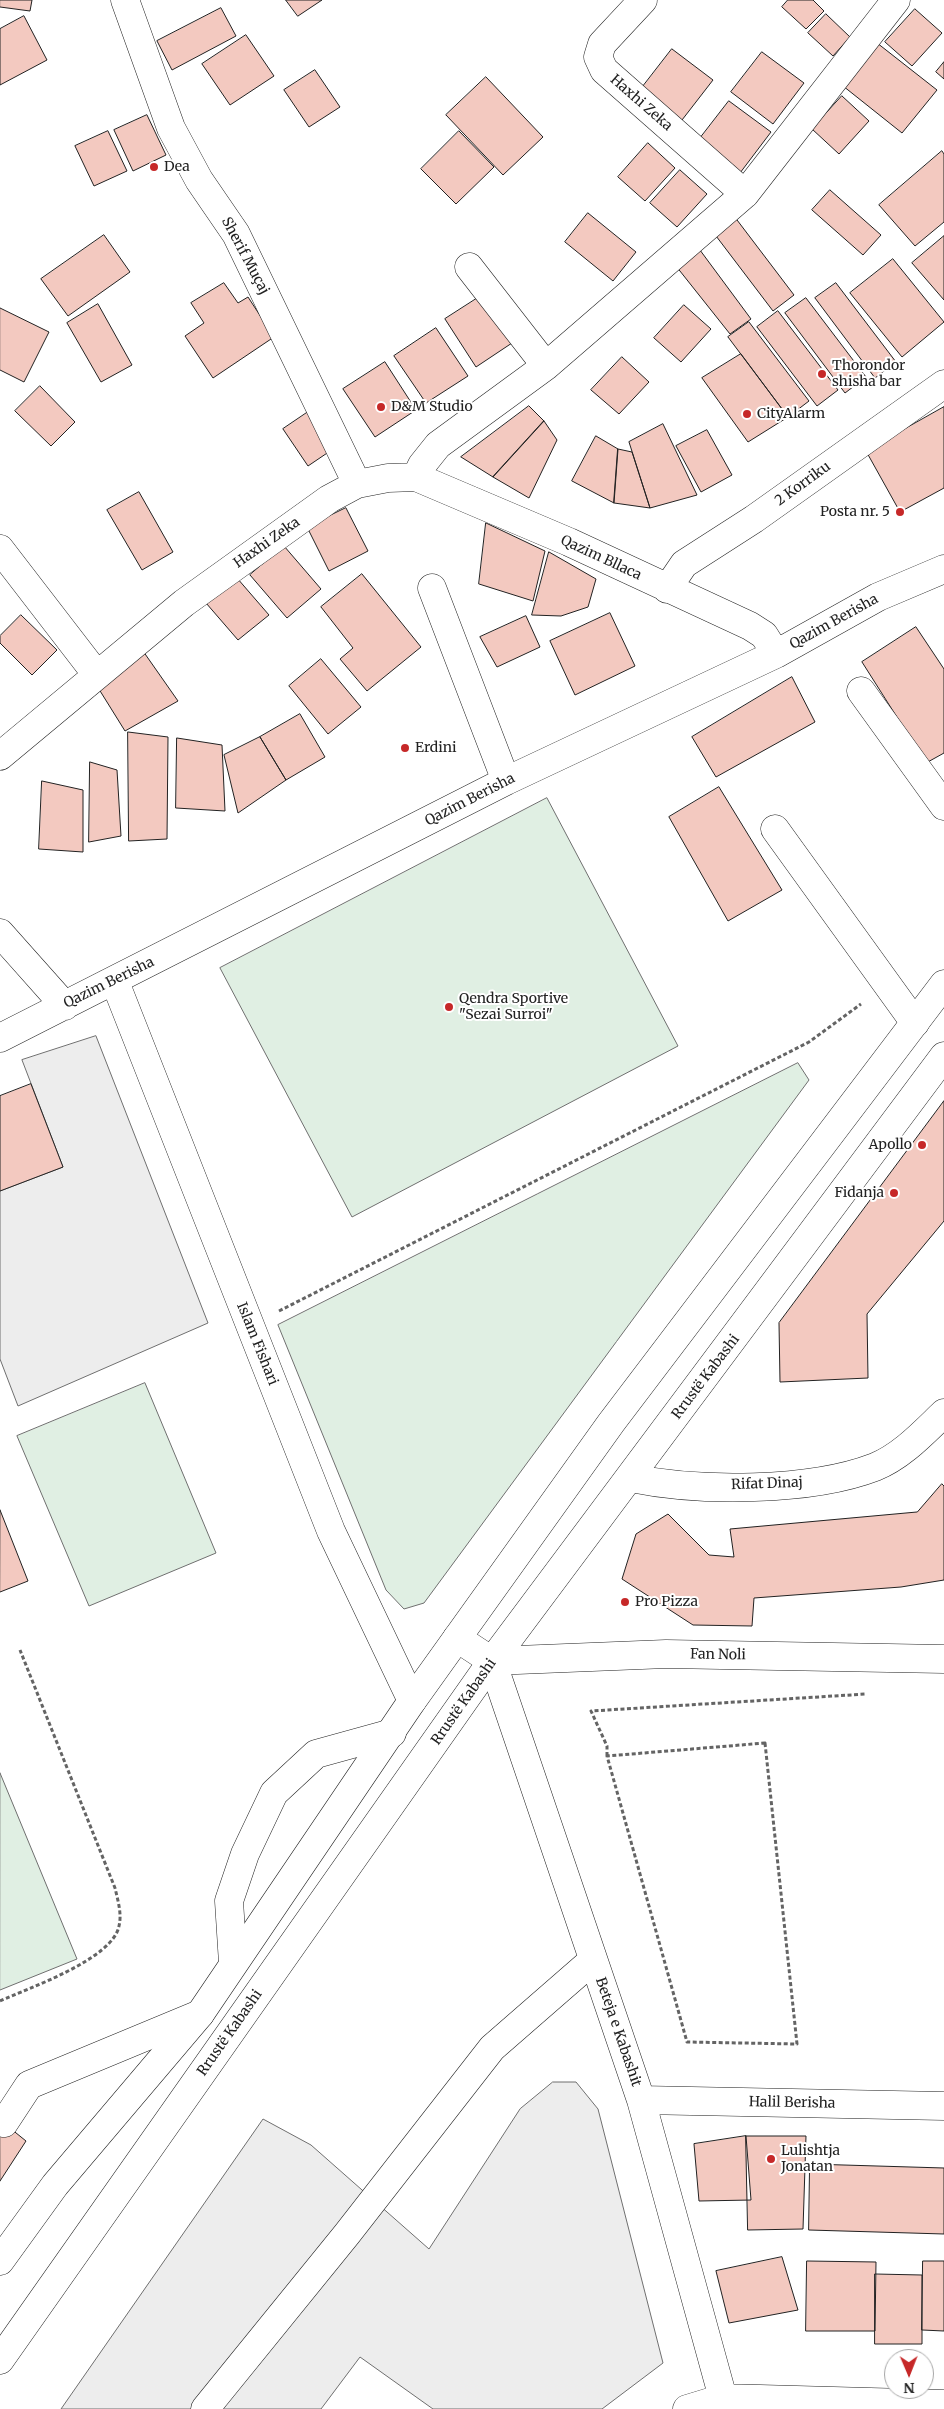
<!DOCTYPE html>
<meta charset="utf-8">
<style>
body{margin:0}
#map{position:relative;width:944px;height:2409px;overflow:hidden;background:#fff;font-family:Merriweather,serif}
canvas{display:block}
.north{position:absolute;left:884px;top:2349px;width:50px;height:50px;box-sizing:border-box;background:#fff;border:1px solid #a7a7a7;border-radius:50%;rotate:179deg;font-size:14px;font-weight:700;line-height:20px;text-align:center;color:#222}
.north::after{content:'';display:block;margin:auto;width:18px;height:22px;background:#c62828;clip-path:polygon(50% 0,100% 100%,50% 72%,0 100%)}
</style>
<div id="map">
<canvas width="944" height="2409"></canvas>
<div class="north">N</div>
</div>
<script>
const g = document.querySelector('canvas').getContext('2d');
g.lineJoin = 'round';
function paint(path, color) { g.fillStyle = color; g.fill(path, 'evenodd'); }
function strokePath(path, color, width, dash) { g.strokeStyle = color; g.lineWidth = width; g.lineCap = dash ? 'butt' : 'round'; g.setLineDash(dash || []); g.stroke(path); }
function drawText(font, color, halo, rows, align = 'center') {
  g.font = font + ' Merriweather,serif'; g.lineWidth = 4; g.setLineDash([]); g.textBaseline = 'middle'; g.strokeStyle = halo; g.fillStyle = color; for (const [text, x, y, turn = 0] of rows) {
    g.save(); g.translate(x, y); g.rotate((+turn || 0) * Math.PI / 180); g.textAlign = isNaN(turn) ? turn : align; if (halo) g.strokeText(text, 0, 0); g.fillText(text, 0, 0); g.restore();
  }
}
const green = new Path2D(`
 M547 798 678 1046 352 1217 220 968Z
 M798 1063 809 1080 424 1603 404 1609 386 1590 278 1325Z
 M145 1383 216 1553 89 1606 17 1436Z
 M0 1773 77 1959 0 1990Z`);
const parking = new Path2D(`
 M96 1036 208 1323 18 1406 0 1359V1191L63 1167 22 1060Z
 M553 2082H576L598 2109 663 2363 602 2409H433L360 2357 321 2409H61L263 2119 311 2145 429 2249 520 2109Z`);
const building = new Path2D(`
 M0 0H32L30 11 0 7Z
 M286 0H322L298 16Z
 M788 0H813L824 11 806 29 782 7Z
 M221 8 236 36 172 70 157 41Z
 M915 9 942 33 912 66 885 42Z
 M826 14 850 37 833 56 808 33Z
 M24 16 47 60 0 85V29Z
 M246 35 274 76 230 105 202 64Z
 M872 39 937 90 902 133 838 82Z
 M672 49 713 80 682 120 641 89Z
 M762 52 804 83 773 124 731 92Z
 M944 62V79L936 72Z
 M315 70 340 107 309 127 284 90Z
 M486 77 543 137 503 175 446 115Z
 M842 96 869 121 839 154 812 129Z
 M729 101 771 132 740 173 698 141Z
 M147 115 166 155 133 171 114 130Z
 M108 131 127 171 94 186 75 146Z
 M459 131 494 167 456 204 421 169Z
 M648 143 675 168 645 201 618 177Z
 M942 151 944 154V222L915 246 879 205Z
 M680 170 707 194 677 227 650 203Z
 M830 190 881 235 863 255 812 210Z
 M588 213 636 252 613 281 565 242Z
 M734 216 794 295 773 311 713 232Z
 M104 235 130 272 68 316 41 279Z
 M944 236V300L912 263Z
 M694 242 751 319 730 334 672 261Z
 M893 259 944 322 902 357 850 293Z
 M224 283 238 303 248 297 274 337 213 378 185 336 204 323 191 303Z
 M836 283 896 362 875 378 815 298Z
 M487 292 518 339 476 367 445 319Z
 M806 298 866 377 845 393 785 313Z
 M98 304 132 365 101 382 67 323Z
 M684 305 711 329 681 362 654 338Z
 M0 308 49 332 24 382 0 370Z
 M778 311 838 390 817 406 757 327Z
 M749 322 809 401 788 417 728 337Z
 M436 328 468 376 426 403 394 356Z
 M741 354 788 417 748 442 702 378Z
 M622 357 649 382 619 414 591 390Z
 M385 362 416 410 375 437 343 389Z
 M40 386 75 422 51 446 15 411Z
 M529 406 544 421 493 477 461 457Z
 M944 407V488L900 512 866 451Z
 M314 408 339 445 308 466 283 429Z
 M544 421 557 440 529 498 493 477Z
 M663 424 697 495 650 508 629 442Z
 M707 430 732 475 701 492 676 446Z
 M596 436 618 449 614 503 572 481Z
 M618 449 632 452 650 508 614 503Z
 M139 492 173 552 142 570 107 510Z
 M346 508 368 551 329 571 307 527Z
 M486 523 545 551 533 601 479 584Z
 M284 546 321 589 287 618 250 575Z
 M549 552 596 579 588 607 561 616 532 615Z
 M362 574 421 647 367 691 340 659 353 648 321 607Z
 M237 578 269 615 238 640 206 603Z
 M610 613 635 666 575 695 550 641Z
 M21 615 57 650 32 675 0 643V636Z
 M526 616 540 647 497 667 480 637Z
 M916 627 944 669V753L926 763 862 662Z
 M143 651 178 701 125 731 97 686Z
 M321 659 361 707 328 734 289 686Z
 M792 677 815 722 716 777 692 737Z
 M300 714 325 757 286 780 260 737Z
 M128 732 168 737 167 839 129 841Z
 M260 737 286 780 238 813 224 755Z
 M177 738 222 745 225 811 176 808Z
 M90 762 117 770 121 836 89 842Z
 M42 781 83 790V852L39 849Z
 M719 787 782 890 728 921 669 817Z
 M31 1084 63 1167 0 1191V1096Z
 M944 1101V1221L867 1314 868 1378 780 1382 779 1323Z
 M942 1484 944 1486V1580L901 1587 754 1598 752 1626 693 1625 622 1579 636 1534 668 1514 709 1555 734 1557 730 1529 917 1512Z
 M0 1510 28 1581 0 1592Z
 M0 2120 26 2141 0 2181Z
 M746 2136 751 2200 699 2201 694 2144Z
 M746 2136H806L803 2229 748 2230Z
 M810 2164 944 2168V2234L809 2230Z
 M782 2257 798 2310 729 2323 716 2271Z
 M807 2261 876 2262 875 2331H806Z
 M923 2261H944V2331L922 2330Z
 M875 2274 922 2275V2344H875Z`);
const path = new Path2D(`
 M279 1311 809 1042 861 1004
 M765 1743 797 2044 687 2042 607 1756Z
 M607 1756V1746L591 1711 866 1694
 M0 2001C29 1988 113 1959 119 1926 122 1914 118 1901 115 1888L20 1650`);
const minor = new Path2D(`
 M125 0 171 128 199 180 236 234 357 484
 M643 0 602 44 598 57 604 70 745 194
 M469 267 546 366
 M416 477 569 542 750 626 764 635 776 654
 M0 549 97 675
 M432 588 506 781
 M667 589 684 564 754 519 944 384
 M861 691 944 806
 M0 756 184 603 329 499 357 484 388 478 416 477 422 465 438 445 546 366 745 194 896 0
 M775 829 915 1023
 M0 933 65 1006
 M115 982 331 1531 412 1701
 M0 1038 506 781 776 654 878 597 944 569
 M631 1478C699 1492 810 1492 875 1467 902 1456 923 1433 944 1413
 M457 1638 492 1661
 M492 1661 641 2100 726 2409
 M492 1661 666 1654 944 1659
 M233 1963 229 1901 245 1854 274 1793 316 1754 392 1733
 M641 2100 944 2106
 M4 2123 29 2085 200 2014
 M205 2409 347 2234 492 2048 593 1960
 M687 2409 723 2398 944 2404`);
const major = new Path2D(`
 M0 2261 55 2185 200 2014 412 1701 611 1423 944 984
 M0 2360 492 1661 944 1056`);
const markers = [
 [154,167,5,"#c62828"],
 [822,374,5,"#c62828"],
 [381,407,5,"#c62828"],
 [747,414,5,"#c62828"],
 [900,512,5,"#c62828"],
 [405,748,5,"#c62828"],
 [449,1007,5,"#c62828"],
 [922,1145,5,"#c62828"],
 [894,1193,5,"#c62828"],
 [625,1602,5,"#c62828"],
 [771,2159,5,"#c62828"]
];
const streetNames = [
 ["Haxhi Zeka",641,103,41],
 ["Sherif Muçaj",245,256,62],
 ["2 Korriku",803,484,-36],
 ["Haxhi Zeka",267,543,-35],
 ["Qazim Bllaca",601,558,25],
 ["Qazim Berisha",834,622,-29],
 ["Qazim Berisha",470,800,-27],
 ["Qazim Berisha",109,983,-26],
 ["Islam Fishari",257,1344,68],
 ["Rrustë Kabashi",706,1377,-53],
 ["Rifat Dinaj",767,1484,-2],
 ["Fan Noli",718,1655,1],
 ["Rrustë Kabashi",464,1702,-55],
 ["Beteja e Kabashit",618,2032,71],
 ["Rrustë Kabashi",230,2033,-55],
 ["Halil Berisha",792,2103,1]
];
const poiNames = [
 ["Dea",164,167],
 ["Thorondor",832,366],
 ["shisha bar",832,382],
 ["D&M Studio",391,407],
 ["CityAlarm",757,414],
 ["Posta nr. 5",890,512,"right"],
 ["Erdini",415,748],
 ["Qendra Sportive",459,999],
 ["\"Sezai Surroi\"",459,1015],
 ["Apollo",912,1145,"right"],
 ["Fidanja",884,1193,"right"],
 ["Pro Pizza",635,1602],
 ["Lulishtja",781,2151],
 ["Jonatan",781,2167]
];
paint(green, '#e0efe3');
strokePath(green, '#6f6f6f', 1);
paint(parking, '#ededed');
strokePath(parking, '#6f6f6f', 1);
paint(building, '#f3c9c0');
strokePath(building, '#222', 1);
strokePath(minor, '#222', 29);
strokePath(major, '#222', 29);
strokePath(path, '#646464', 3, [4, 2.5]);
strokePath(minor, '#fff', 28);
strokePath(major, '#fff', 28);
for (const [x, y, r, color] of markers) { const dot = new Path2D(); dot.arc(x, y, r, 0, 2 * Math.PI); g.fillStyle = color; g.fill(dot); strokePath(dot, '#fff', 2); }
drawText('14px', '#222', '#fff', streetNames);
drawText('14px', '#222', '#fff', poiNames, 'left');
</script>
